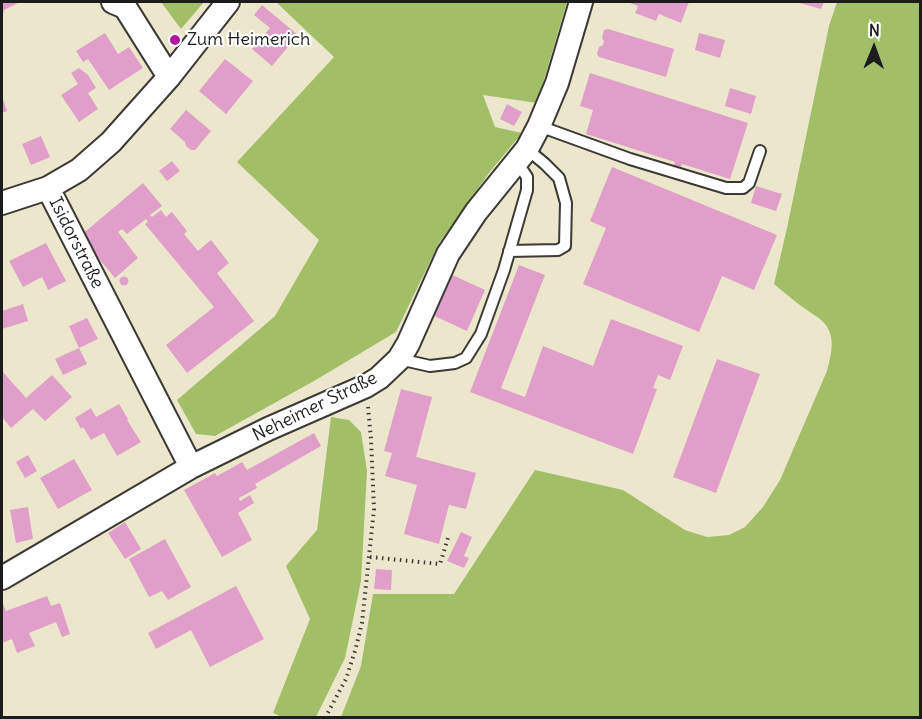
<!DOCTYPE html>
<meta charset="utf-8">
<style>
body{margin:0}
#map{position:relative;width:922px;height:719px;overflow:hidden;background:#ece7cc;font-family:Delius,sans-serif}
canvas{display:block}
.frame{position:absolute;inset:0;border:3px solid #1c1c1c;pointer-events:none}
.north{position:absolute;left:844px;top:18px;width:60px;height:60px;-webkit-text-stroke:4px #fff;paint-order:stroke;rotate:1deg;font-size:16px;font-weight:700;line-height:24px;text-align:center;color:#1c1c1c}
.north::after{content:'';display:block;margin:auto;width:21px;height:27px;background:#1c1c1c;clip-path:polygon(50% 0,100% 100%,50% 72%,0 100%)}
</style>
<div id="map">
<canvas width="922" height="719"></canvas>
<div class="frame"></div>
<div class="north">N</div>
</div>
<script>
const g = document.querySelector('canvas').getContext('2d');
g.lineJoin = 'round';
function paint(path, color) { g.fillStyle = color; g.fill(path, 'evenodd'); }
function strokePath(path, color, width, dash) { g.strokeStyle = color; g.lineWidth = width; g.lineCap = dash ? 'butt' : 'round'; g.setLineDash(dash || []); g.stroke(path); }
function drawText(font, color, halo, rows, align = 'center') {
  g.font = font + ' Delius,sans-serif'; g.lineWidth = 4.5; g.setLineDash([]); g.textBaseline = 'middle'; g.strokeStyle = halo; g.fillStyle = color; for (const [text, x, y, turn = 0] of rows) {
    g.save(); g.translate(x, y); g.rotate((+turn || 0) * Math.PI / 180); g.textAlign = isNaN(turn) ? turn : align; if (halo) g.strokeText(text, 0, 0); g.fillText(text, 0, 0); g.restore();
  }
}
const green = new Path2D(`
 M161 2H204L181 29Z
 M276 2H567L537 103 483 95 495 127 522 133 489 173 439 243 396 332 314 381 215 436 196 434 177 400 275 316 319 240 237 162 334 57Z
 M837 2H920V717H341L361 666 373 594H454L535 470 623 490 685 530 707 537 729 535 745 527 763 507 780 480 827 371C832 352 837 333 820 319 815 315 809 312 804 308 794 301 784 292 774 284L787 228 829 26Z
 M331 417 349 420 361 432 367 471 361 581 345 658 316 717H282L273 713 310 619 286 566 317 530Z`);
const building = new Path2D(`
 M2 2H17L18 3 4 10 2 18Z
 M627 2H689L681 23 659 14 656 21 635 13 638 6Z
 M796 2H824L821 9Z
 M262 5 298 35 272 66 252 49 270 28 254 15Z
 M608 29 674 49 666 77 599 57 597 54 599 47 603 45 604 41 602 38 604 30Z
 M105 33 118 54 129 47 143 68 109 90 88 59 83 62 76 51Z
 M699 33 725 40 720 58 695 50Z
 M225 59 253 81 226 114 199 91Z
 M79 68 88 75 96 88 88 93 98 109 79 122 61 95 78 84 71 73Z
 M590 73 748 123 730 179 682 164 680 170 673 167 675 162 586 134 593 110 580 106Z
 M730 88 756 96 751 114 725 106Z
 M2 96 7 111 2 113Z
 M507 104 522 112 514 126 500 119Z
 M186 110 211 131 195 150H191L186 146 185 142 170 129Z
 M41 136 50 157 31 165 22 144Z
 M172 161 180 171 167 181 159 171Z
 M612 167 777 235 754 290 722 276 699 332 583 284 606 228 590 221Z
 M143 183 162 206 150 215 152 217 161 210 166 217 172 212 187 231 184 234 198 251 211 240 229 263 217 273 254 321 187 373 166 345 214 307 145 224 148 222 146 219 127 234 122 229 118 232 138 258 115 278 80 236Z
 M756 186 782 194 776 211 751 203Z
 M46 243 66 281 48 290 42 277 23 287 9 261Z
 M519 265 545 275 501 388 525 397 543 346 593 366 611 319 683 346 670 380 658 375 653 388 657 389 633 454 470 392Z
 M448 273 485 290 467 331 430 314Z
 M119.5 281a4.5 4.5 0 1 1 9 0a4.5 4.5 0 1 1-9 0Z
 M23 304 28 321 2 329V311Z
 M87 318 98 339 79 348 69 326Z
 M79 348 87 364 63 375 55 359Z
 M717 359 760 374 716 493 673 477Z
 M2 371 26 398 52 375 72 397 45 421 33 409 11 428 2 417Z
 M401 389 432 397 416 457 476 473 466 509 449 505 439 544 404 534 417 485 385 476 392 453 384 451Z
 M119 404 128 419 127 420 141 442 117 456 104 433 91 440 83 427 81 429 75 418 91 408 96 417Z
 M314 433 321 446 255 484 257 488 239 498 240 501 250 495 254 503 238 513 252 540 222 557 184 490 215 473 217 476 242 462 247 470Z
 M28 455 37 471 25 478 16 462Z
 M74 459 92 490 58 509 40 478Z
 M28 507 33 539 16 543 10 510Z
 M125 522 141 549 125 559 108 533Z
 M461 532 472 537 464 556 469 558 464 568 447 561Z
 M165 539 191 587 168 600 162 591 149 597 129 559Z
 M376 569 392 570 391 590 374 589Z
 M236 586 264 639 210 667 191 630 156 649 148 633Z
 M47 596 51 606 60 603 70 634 62 637 56 622 29 633 35 646 17 653 12 639 2 643V604H3L6 611Z`);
const path = new Path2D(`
 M370 557 440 564 448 538
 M325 718 346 679 355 651 362 623 374 509 371 439 368 407`);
const lane = new Path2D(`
 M539 126 630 159 726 188H743L749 183 760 151
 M509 251 558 250 565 246 566 203 559 178 545 164 527 149
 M399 359 430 366 455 363 466 358 481 334 504 270 527 190V177L517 162`);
const street = new Path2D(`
 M113 2 125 7 169 77
 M48 188 191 467
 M2 203 48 188 79 170 111 142 169 77 228 2
 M2 578 191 467 268 429 366 386 379 378 399 359 408 344 448 254 476 212 527 149 539 126 557 83 581 2`);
const markers = [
 [175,40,6,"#b5179e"]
];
const poiNames = [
 ["Zum Heimerich",187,40]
];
const streetNames = [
 ["Isidorstraße",76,243,63],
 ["Neheimer Straße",315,407,-26]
];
paint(green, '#a2bf67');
paint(building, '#df9fc9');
strokePath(lane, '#3b3a36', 14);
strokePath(street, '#3b3a36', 26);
strokePath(path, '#3b3a36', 4, [1.5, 4.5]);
strokePath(lane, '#fff', 10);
strokePath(street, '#fff', 22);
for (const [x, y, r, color] of markers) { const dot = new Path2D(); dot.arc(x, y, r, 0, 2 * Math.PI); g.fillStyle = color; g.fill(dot); strokePath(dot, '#fff', 2); }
drawText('18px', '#1c1c1c', '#fff', poiNames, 'left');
drawText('18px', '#1c1c1c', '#fff', streetNames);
</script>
